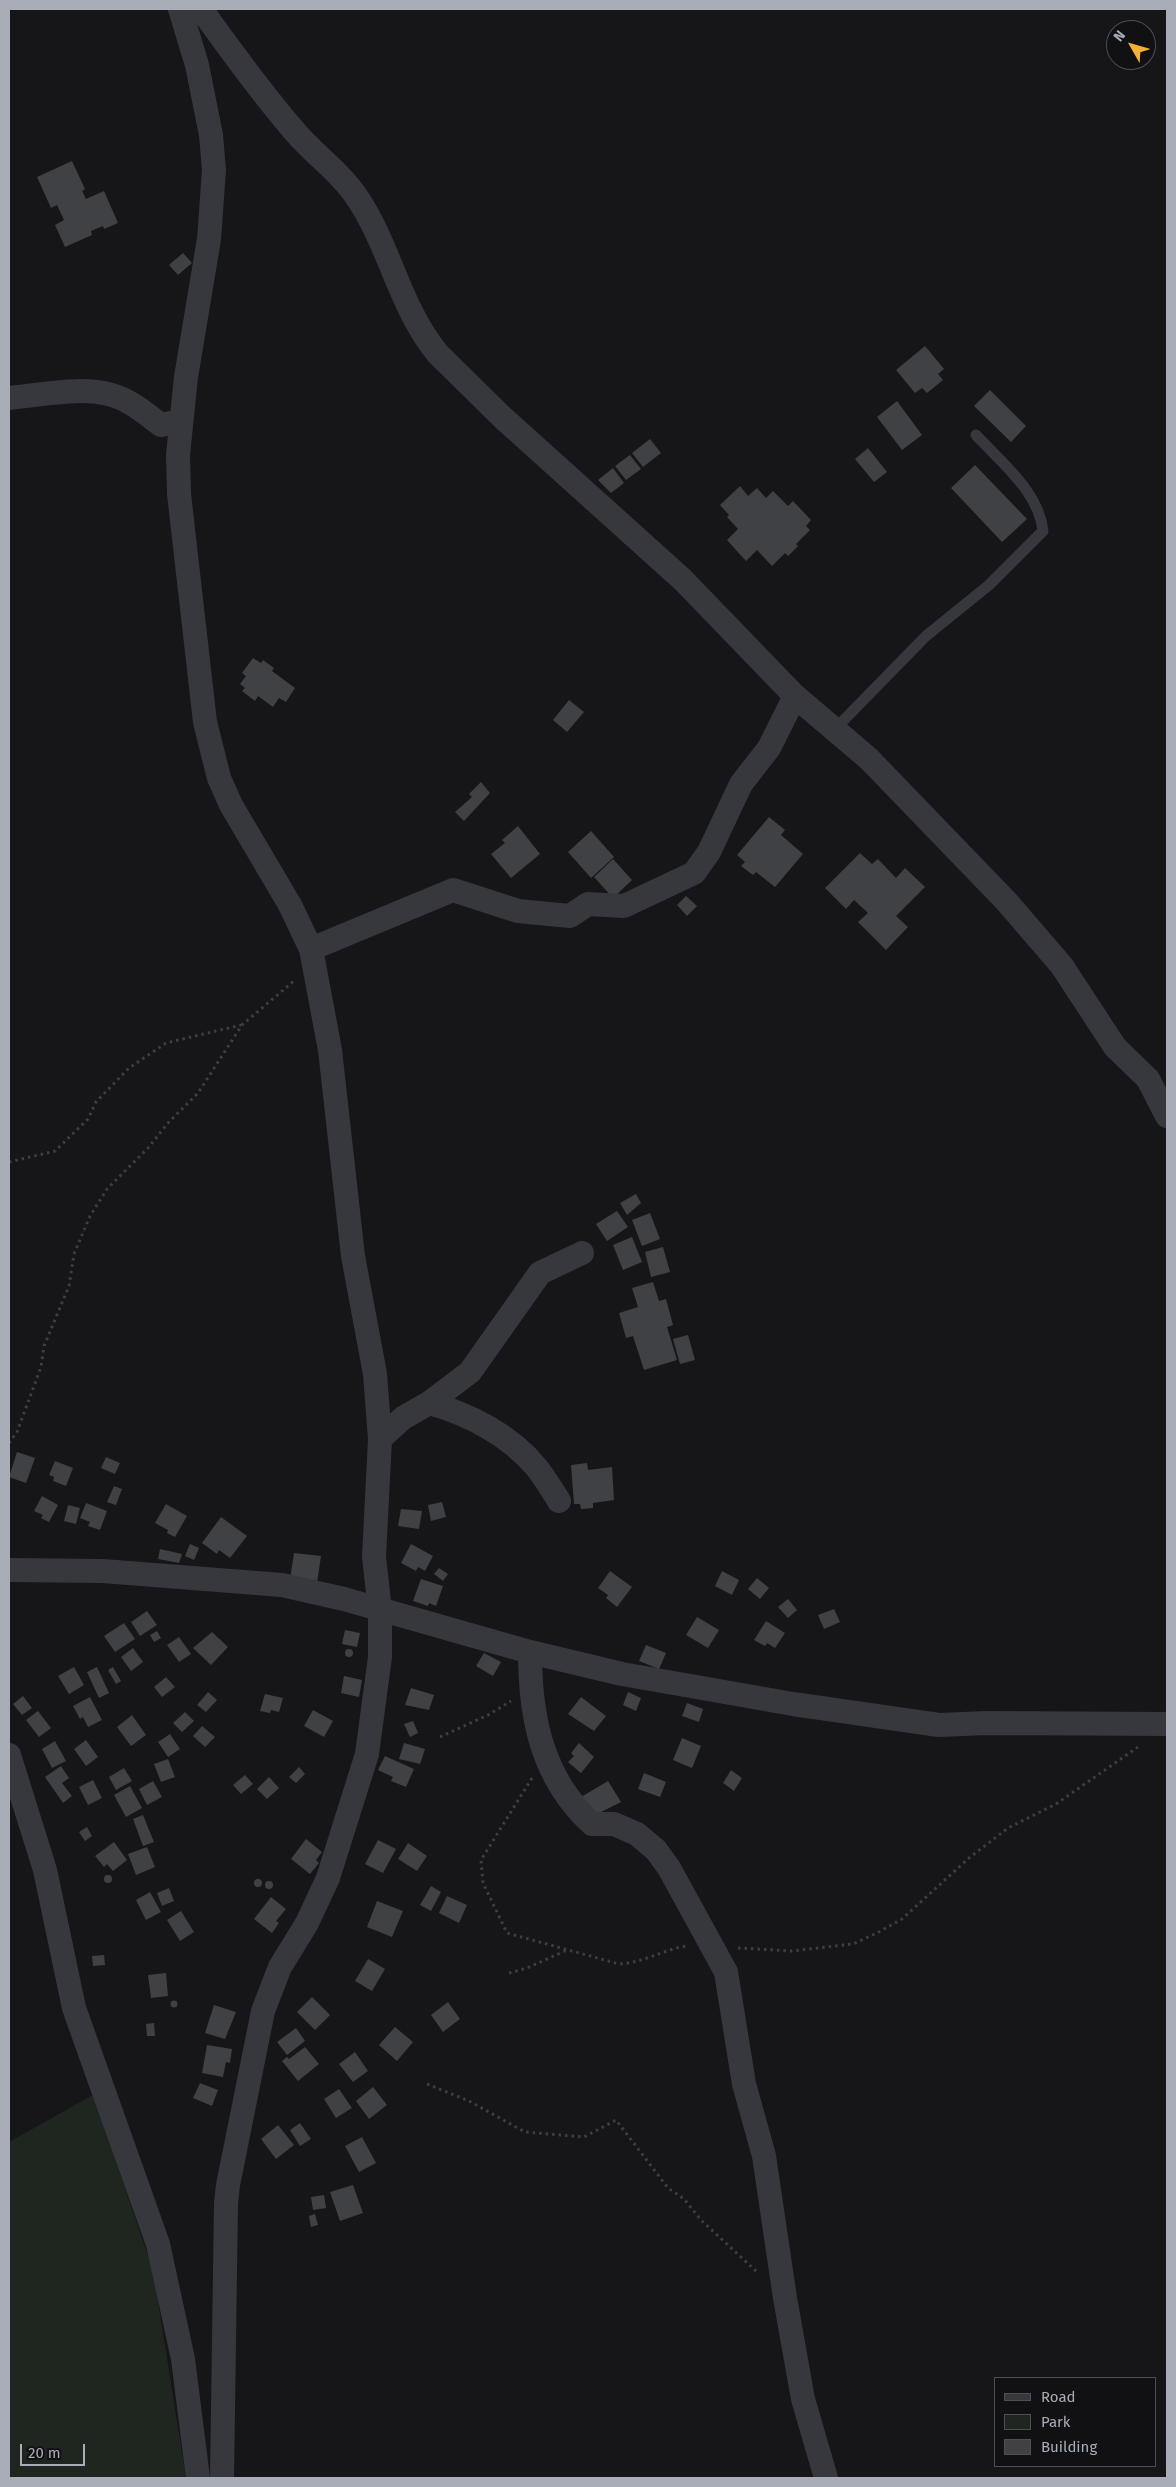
<!DOCTYPE html>
<style>
body{margin:0}
#map{position:relative;width:1176px;height:2487px;overflow:hidden;background:#161618;font-family:"Fira Sans",sans-serif}
canvas{display:block}
.frame{position:absolute;inset:0;border:10px solid #a8adb8;pointer-events:none}
.legend{position:absolute;left:994px;top:2377px;width:162px;height:90px;box-sizing:border-box;background:#111113;border:1px solid #4d4f55;margin:0;padding:6px 9px;list-style:none;font-size:15px;color:#a8adb8}
.legend li{display:flex;align-items:center;gap:10px;height:25px}
.legend b{width:25px;border:1px solid #4d4f55}
.north{position:absolute;left:1106px;top:20px;width:50px;height:50px;box-sizing:border-box;background:#111113;border:1px solid #4d4f55;border-radius:50%;rotate:308deg;font-size:14px;font-weight:700;line-height:20px;text-align:center;color:#a8adb8}
.north::after{content:'';display:block;margin:auto;width:18px;height:22px;background:#f2b134;clip-path:polygon(50% 0,100% 100%,50% 72%,0 100%)}
.scale{position:absolute;left:20px;top:2444px;width:65px;height:22px;box-sizing:border-box;border:2px solid #a8adb8;border-top:0;padding-left:6px;font-size:15px;line-height:18px;white-space:nowrap;color:#a8adb8;-webkit-text-stroke:4px #111113;paint-order:stroke}
</style>
<div id="map">
<canvas width="1176" height="2487"></canvas>
<div class="frame"></div>
<ul class="legend">
<li><b style="height:6px;background:#37383d"></b>Road</li>
<li><b style="height:14px;background:#1e261f"></b>Park</li>
<li><b style="height:14px;background:#404145"></b>Building</li>
</ul>
<div class="north">N</div>
<div class="scale">20 m</div>
</div>
<script>
const g = document.querySelector('canvas').getContext('2d');
g.lineJoin = 'round';
function paint(path, color) { g.fillStyle = color; g.fill(path, 'evenodd'); }
function strokePath(path, color, width, dash) { g.strokeStyle = color; g.lineWidth = width; g.lineCap = dash ? 'butt' : 'round'; g.setLineDash(dash || []); g.stroke(path); }
const green = new Path2D(`
 M93 2095 153 2270 186 2478H9V2142Z`);
const building = new Path2D(`
 M72 161 85 189 82 191 86 199 104 191 118 223 104 229 103 226 91 231 92 235 65 247 55 225 64 220 57 205 51 208 37 177Z
 M183 253 192 263 178 275 169 265Z
 M925 346 944 369 938 374 943 380 927 393 922 388 915 393 896 370Z
 M990 390 1026 426 1011 442 974 406Z
 M897 401 922 435 902 450 877 417Z
 M650 439 661 453 643 467 632 453Z
 M868 448 887 472 874 482 855 459Z
 M630 455 641 469 626 480 615 466Z
 M975 465 1027 519 1002 542 951 488Z
 M613 468 624 483 611 493 598 480Z
 M740 486 748 496 757 488 766 498 773 491 788 506 793 501 811 520 806 526 810 530 796 544 798 546 788 556 785 553 772 566 757 550 746 561 727 540 738 529 727 517 729 515 720 505Z
 M253 658 261 663 263 660 274 668 272 671 295 688 286 702 279 698 273 707 258 696 255 701 242 691 245 688 240 684 246 676 242 673Z
 M569 700 584 712 567 732 553 720Z
 M481 782 490 793 464 821 455 812 472 797 469 794Z
 M769 817 785 830 781 835 803 854 775 887 756 872 753 875 741 866 745 862 737 855Z
 M518 826 540 854 511 878 491 854 505 843 502 840Z
 M591 831 614 857 591 878 568 852Z
 M860 853 872 864 878 859 896 878 905 868 925 887 896 916 908 927 886 950 858 922 868 913 854 900 846 909 825 888Z
 M613 859 632 880 613 898 594 877Z
 M686 896 697 906 687 916 677 905Z
 M636 1194 641 1203 627 1215 620 1203Z
 M617 1211 628 1227 607 1241 596 1224Z
 M650 1213 660 1239 642 1246 632 1220Z
 M632 1237 642 1262 623 1270 613 1245Z
 M663 1247 670 1272 651 1277 645 1252Z
 M653 1282 659 1301 666 1299 673 1325 667 1327 677 1360 644 1370 633 1336 626 1338 619 1313 638 1307 632 1288Z
 M688 1335 695 1360 680 1364 673 1339Z
 M17 1452 35 1458 26 1483 9 1477Z
 M106 1457 120 1463 115 1474 101 1468Z
 M55 1461 73 1468 66 1486 53 1481 54 1477 49 1475Z
 M587 1463 588 1470 612 1467 614 1500 593 1503V1508L581 1509 580 1504H574L571 1465Z
 M114 1486 122 1489 116 1505 107 1502Z
 M42 1496 58 1505 49 1522 41 1518 43 1515 34 1511Z
 M442 1502 446 1517 431 1521 428 1505Z
 M86 1503 107 1511 100 1530 88 1526 90 1522 80 1518Z
 M166 1504 187 1516 175 1537 167 1533 168 1530 155 1523Z
 M68 1505 80 1508 76 1524 64 1521Z
 M401 1509 422 1511 419 1529 398 1526Z
 M221 1517 247 1536 230 1558 219 1550 217 1554 202 1543Z
 M190 1544 199 1548 194 1560 185 1556Z
 M411 1544 433 1556 425 1571 418 1567 416 1571 401 1563Z
 M160 1549 182 1554 179 1563 158 1559Z
 M294 1553 321 1556 317 1583 290 1579Z
 M439 1568 448 1574 443 1581 434 1574Z
 M610 1571 632 1587 617 1607 606 1598 608 1595 598 1588Z
 M722 1571 739 1580 732 1595 715 1586Z
 M757 1578 769 1588 760 1599 748 1589Z
 M421 1579 443 1586 436 1606 429 1603 428 1606 413 1601Z
 M788 1599 797 1610 788 1618 778 1607Z
 M834 1609 840 1622 824 1629 818 1615Z
 M147 1611 157 1625 140 1636 131 1622Z
 M697 1617 719 1630 708 1648 686 1635Z
 M766 1621 785 1633 775 1648 767 1643 765 1646 754 1640Z
 M124 1623 135 1639 115 1652 104 1636Z
 M345 1630 360 1633 357 1647 342 1644Z
 M157 1631 161 1638 154 1642 150 1635Z
 M212 1632 228 1647 211 1665 193 1648Z
 M179 1637 191 1654 179 1662 167 1645Z
 M646 1645 666 1653 659 1669 639 1661Z
 M133 1648 143 1662 131 1671 121 1657Z
 M345 1653a4 4 0 1 1 8 0a4 4 0 1 1-8 0Z
 M484 1653 501 1662 493 1676 476 1666Z
 M74 1667 84 1685 69 1694 58 1676Z
 M97 1667 109 1693 99 1698 87 1672Z
 M113 1667 121 1681 116 1684 108 1670Z
 M344 1676 362 1680 359 1697 341 1693Z
 M166 1677 175 1687 162 1697 154 1687Z
 M411 1688 434 1695 429 1710 405 1705Z
 M208 1692 217 1700 206 1712 197 1705Z
 M628 1692 641 1698 636 1711 623 1705Z
 M265 1694 283 1698 279 1712 271 1710 270 1713 260 1711Z
 M23 1696 32 1708 22 1715 13 1704Z
 M90 1697 102 1720 88 1727 83 1717 80 1719 73 1706Z
 M581 1697 606 1716 594 1731 568 1714Z
 M687 1703 703 1709 699 1722 682 1716Z
 M313 1710 333 1721 324 1737 304 1726Z
 M38 1711 51 1728 39 1737 26 1720Z
 M185 1712 194 1721 182 1732 173 1723Z
 M132 1715 146 1735 131 1746 117 1727Z
 M413 1721 418 1733 410 1737 404 1724Z
 M202 1726 215 1737 205 1747 193 1736Z
 M170 1734 180 1749 168 1757 158 1742Z
 M682 1738 701 1746 692 1768 673 1760Z
 M86 1740 98 1757 86 1766 74 1749Z
 M55 1741 66 1761 52 1768 42 1749Z
 M404 1743 425 1749 420 1764 399 1759Z
 M579 1743 594 1757 581 1773 568 1762 574 1756 571 1753Z
 M385 1756 414 1769 406 1787 391 1781 393 1777 378 1770Z
 M168 1759 175 1777 161 1782 154 1764Z
 M61 1766 69 1778 62 1783 72 1796 63 1803 45 1777Z
 M299 1767 305 1774 296 1783 289 1777Z
 M124 1768 132 1781 116 1790 109 1777Z
 M731 1770 742 1778 734 1791 723 1783Z
 M644 1773 666 1782 660 1797 638 1789Z
 M245 1775 253 1784 241 1794 233 1785Z
 M269 1777 279 1788 267 1799 257 1789Z
 M93 1780 102 1798 88 1805 79 1787Z
 M153 1781 162 1797 147 1805 139 1789Z
 M608 1781 621 1802 593 1816 581 1797Z
 M130 1786 142 1808 126 1817 114 1795Z
 M143 1815 154 1842 143 1846 133 1819Z
 M87 1827 92 1836 85 1841 79 1832Z
 M306 1839 322 1852 316 1860 319 1863 310 1874 291 1859Z
 M378 1840 396 1849 383 1873 365 1864Z
 M114 1842 127 1860 113 1871 107 1864 104 1867 95 1856Z
 M408 1843 427 1856 417 1871 398 1859Z
 M147 1847 155 1867 136 1875 128 1854Z
 M104 1879a4 4 0 1 1 8 0a4 4 0 1 1-8 0Z
 M254 1883a4 4 0 1 1 8 0a4 4 0 1 1-8 0Z
 M265 1885a4 4 0 1 1 8 0a4 4 0 1 1-8 0Z
 M431 1886 441 1892 431 1911 420 1905Z
 M169 1888 174 1901 162 1906 157 1893Z
 M150 1892 161 1912 146 1920 136 1900Z
 M447 1896 467 1905 459 1923 439 1913Z
 M271 1897 286 1909 276 1921 279 1923 272 1933 254 1919Z
 M377 1901 403 1911 392 1937 367 1927Z
 M181 1911 194 1932 180 1941 167 1920Z
 M104 1955 105 1965 93 1966 92 1956Z
 M368 1959 385 1969 372 1991 355 1981Z
 M166 1973 168 1996 151 1998 148 1975Z
 M312 1997 330 2015 315 2030 297 2012Z
 M170.5 2004a3.5 3.5 0 1 1 7 0a3.5 3.5 0 1 1-7 0Z
 M448 2002 460 2019 443 2032 431 2015Z
 M214 2005 236 2012 225 2039 205 2033Z
 M154 2023 155 2036H147L146 2024Z
 M395 2027 413 2042 397 2061 379 2045Z
 M296 2028 305 2041 287 2055 277 2042Z
 M207 2045 232 2049 230 2063 226 2062 223 2077 202 2073Z
 M305 2047 319 2064 298 2081 282 2061 287 2057 289 2059Z
 M355 2052 368 2071 353 2082 339 2064Z
 M200 2083 218 2090 212 2106 193 2098Z
 M373 2087 387 2105 369 2119 356 2101Z
 M339 2089 352 2108 336 2118 324 2099Z
 M300 2123 311 2139 300 2146 290 2130Z
 M278 2125 294 2145 276 2159 261 2139Z
 M362 2137 376 2163 359 2172 345 2146Z
 M353 2185 363 2213 340 2221 330 2192Z
 M324 2195 326 2208 313 2210 311 2197Z
 M315 2214 318 2225 311 2227 309 2216Z`);
const path = new Path2D(`
 M9 1162 55 1151 88 1119 96 1102 129 1068 166 1043 241 1025
 M9 1443 17 1432 41 1367 44 1346 69 1286 74 1254 90 1216 107 1189 148 1148 168 1123 198 1093 242 1025 295 980
 M440 1737 488 1715 511 1701
 M532 1778 481 1860 483 1883 507 1933 619 1964C642 1963 663 1950 686 1946
 M738 1948 792 1951 853 1944 877 1933 902 1919 969 1858 1008 1828 1056 1804 1138 1747
 M509 1973 527 1968 567 1950
 M427 2084 469 2101 525 2132 584 2137 616 2120 668 2188 684 2199 701 2220 757 2272`);
const lane = new Path2D(`
 M835 729 926 636 989 585 1043 531C1039 492 1002 463 976 435`);
const street = new Path2D(`
 M180 9 197 65 211 135 214 170 209 239 186 377 178 455 179 494 205 722 219 778 231 805 290 905 311 949 330 1050 353 1256 375 1374 380 1439 374 1557 380 1610V1657L367 1754 328 1878 307 1923 280 1967 263 2011 228 2185 226 2203 222 2478
 M201 9C231 51 262 94 296 133 314 154 340 172 356 196 390 245 399 307 438 354L502 417 683 580 795 696 869 759 1007 902 1062 966 1115 1047 1148 1079 1167 1116
 M9 398C42 395 80 386 112 395 130 400 146 414 161 425L181 421
 M311 949 453 890 518 911 570 916 588 904 624 906 694 873 709 852 741 784 769 748 795 696
 M429 1403C469 1414 510 1435 537 1468 545 1478 552 1490 559 1501
 M380 1439 403 1418 429 1403 470 1372 540 1273 582 1253
 M9 1570 103 1571 282 1585 344 1599 530 1652 622 1674 793 1704 939 1725 987 1723 1167 1724
 M530 1652C530 1718 542 1778 592 1824H614L637 1834 656 1850 669 1868 726 1972 744 2084 764 2156 785 2298 803 2399 826 2478
 M9 1755 45 1870 74 2008 158 2244 183 2359 198 2478`);
paint(green, '#1e261f');
paint(building, '#404145');
strokePath(path, '#3d3f44', 3, [2.5, 4]);
strokePath(lane, '#37383d', 11);
strokePath(street, '#37383d', 24);
</script>
